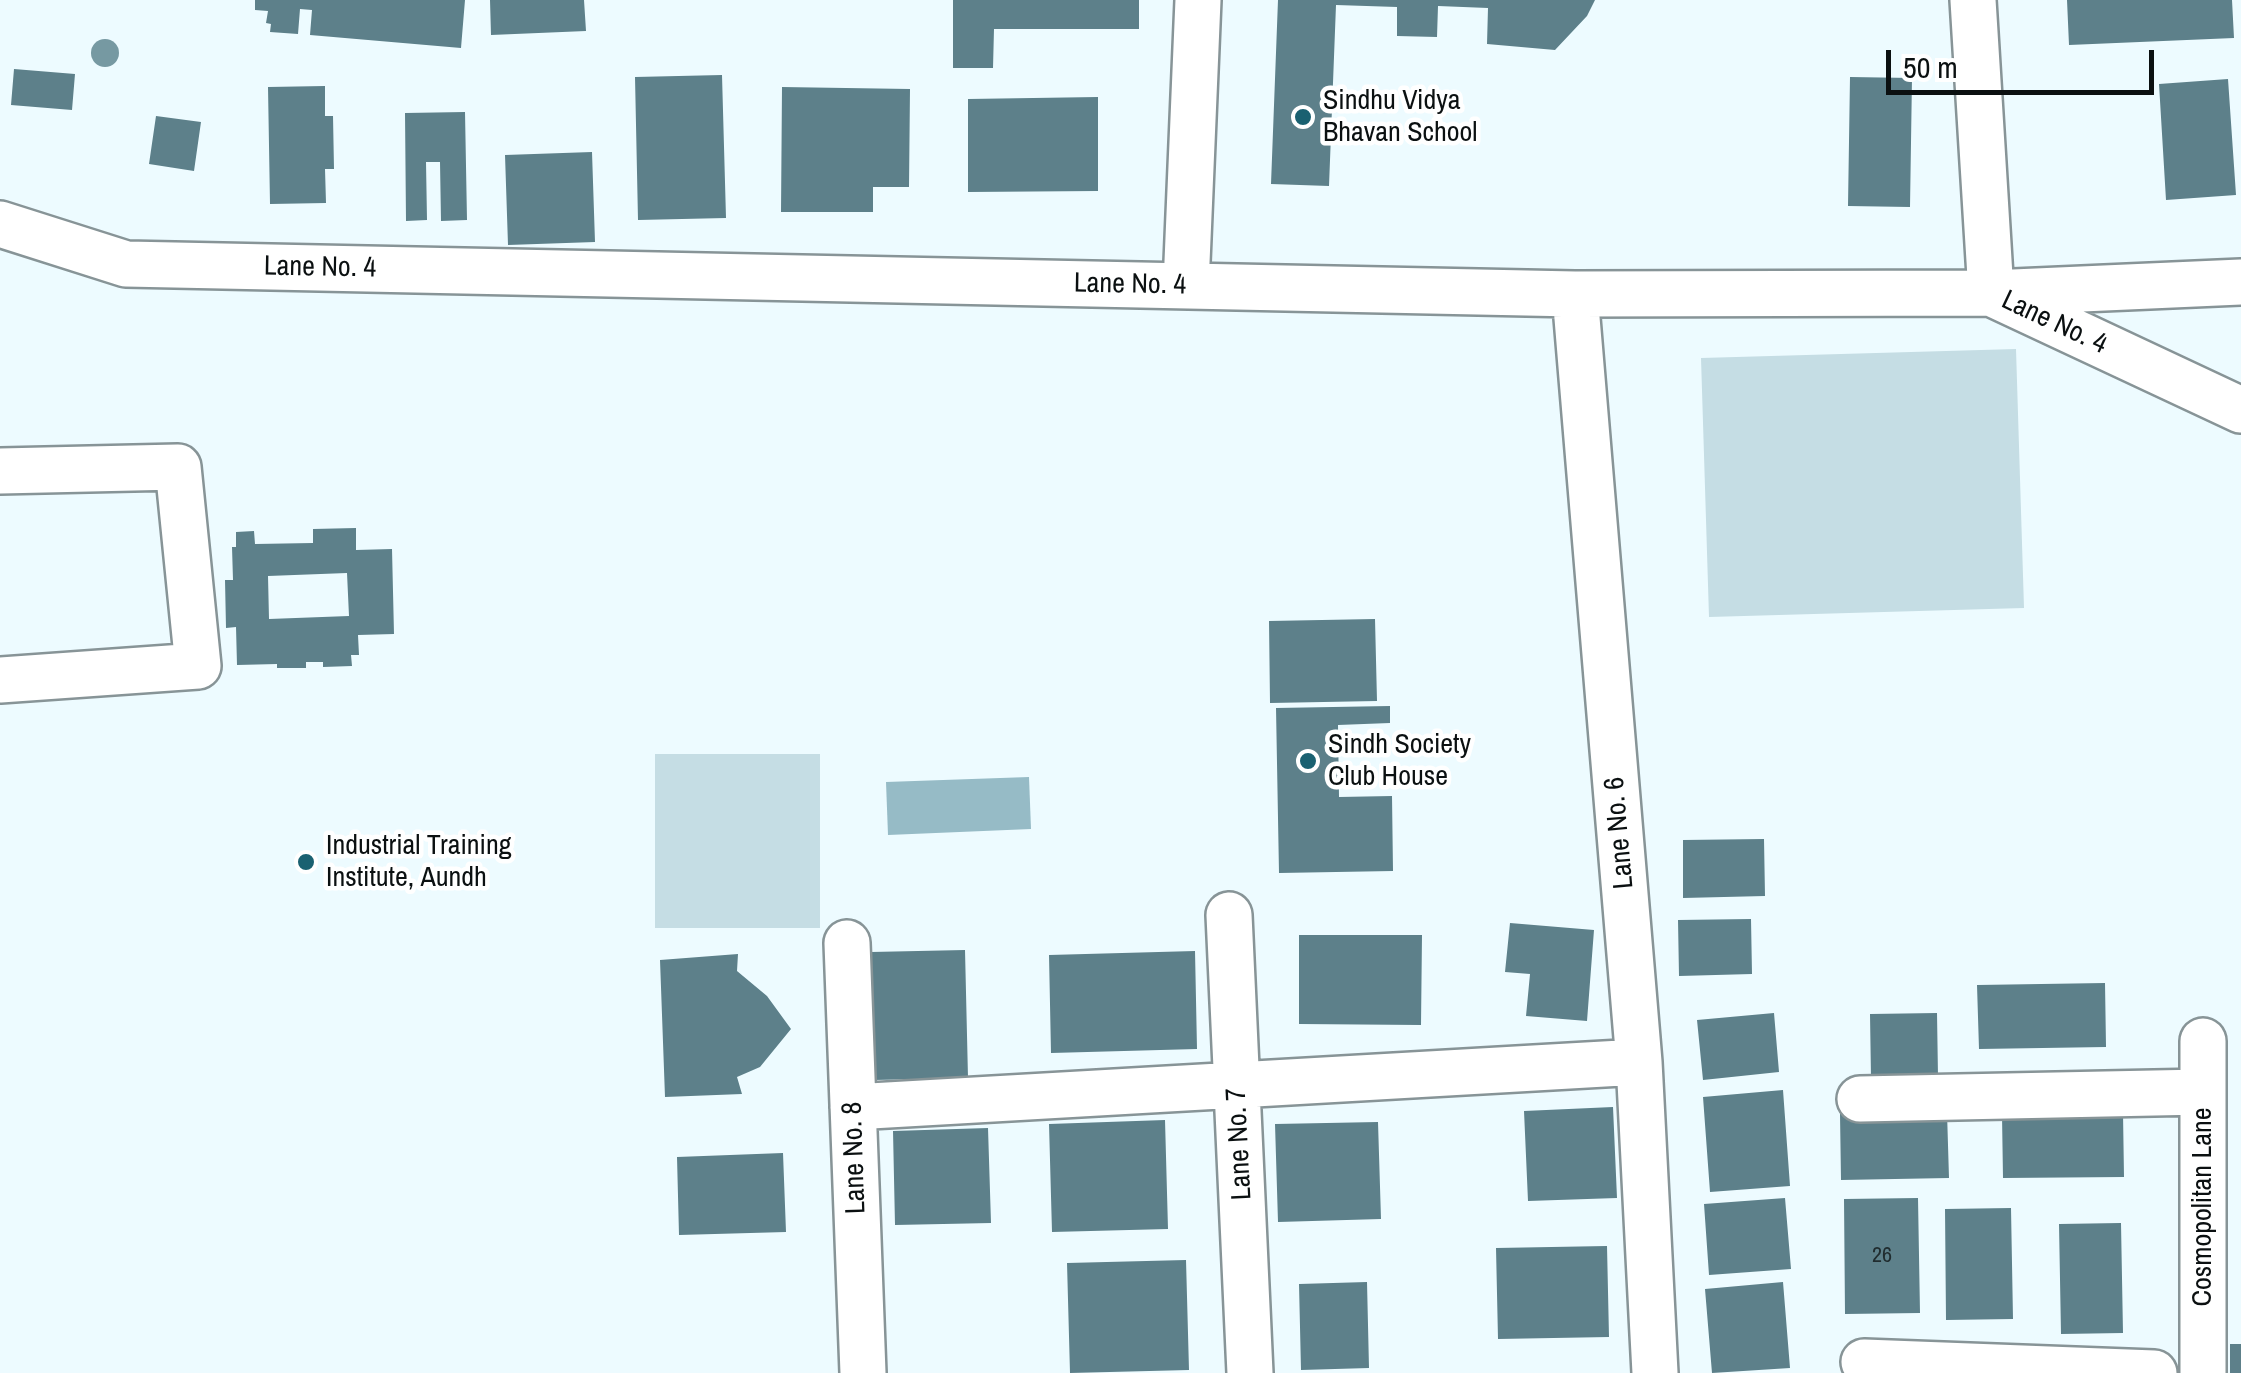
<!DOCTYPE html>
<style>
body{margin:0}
#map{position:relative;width:2241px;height:1373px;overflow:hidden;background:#edfbff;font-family:"Archivo Narrow",sans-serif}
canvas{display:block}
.scale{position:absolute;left:1886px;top:50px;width:268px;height:45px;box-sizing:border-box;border:5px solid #0b1011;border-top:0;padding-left:12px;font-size:30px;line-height:35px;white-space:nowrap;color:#0b1011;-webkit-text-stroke:8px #fff;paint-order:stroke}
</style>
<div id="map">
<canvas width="2241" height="1373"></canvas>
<div class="scale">50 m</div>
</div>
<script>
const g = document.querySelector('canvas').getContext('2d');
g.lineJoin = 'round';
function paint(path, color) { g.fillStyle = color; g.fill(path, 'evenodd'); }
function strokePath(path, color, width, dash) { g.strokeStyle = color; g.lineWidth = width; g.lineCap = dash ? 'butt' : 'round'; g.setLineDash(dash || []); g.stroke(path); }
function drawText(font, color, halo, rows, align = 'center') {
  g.font = font + ' "Archivo Narrow",sans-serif'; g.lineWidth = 9; g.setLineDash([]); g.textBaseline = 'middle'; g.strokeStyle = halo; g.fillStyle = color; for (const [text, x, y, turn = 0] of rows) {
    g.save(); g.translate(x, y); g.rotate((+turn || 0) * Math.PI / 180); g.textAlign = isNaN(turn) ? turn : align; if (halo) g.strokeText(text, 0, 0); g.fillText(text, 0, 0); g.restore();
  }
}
const green = new Path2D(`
 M2016 349 2024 608 1709 617 1701 358Z
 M655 754H820V928H655Z`);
const water = new Path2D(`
 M1029 777 1031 829 888 835 886 782Z`);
const building = new Path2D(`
 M255 0H465L461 48 310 35 312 10 300 9 298 34 270 32 271 24 266 23 268 11 255 10Z
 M490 0H584L586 31 491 35Z
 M953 0H1139V29H994L993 68H953Z
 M1278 0H1595L1587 16 1555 50 1487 44 1488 8 1438 6 1437 37 1397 36V7L1336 5 1329 186 1271 184Z
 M2067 0H2232L2234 38 2069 45Z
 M14 69 75 74 72 110 11 105Z
 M722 75 726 218 638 220 635 77Z
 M1850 77 1912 78 1910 207 1848 206Z
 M2228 79 2236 195 2166 200 2159 84Z
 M325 86V116H333L334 169H325L326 203 270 204 268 87Z
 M782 87 910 89 909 187H873V212H781Z
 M1098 97V191L968 192V99Z
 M465 112 467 220 441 221 440 162H426L427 220 406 221 405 113Z
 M156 116 201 122 194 171 149 164Z
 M592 152 595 242 508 245 505 155Z
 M356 528V550L392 549 394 634 358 635 359 655H351L352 666 323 667V662H306V668H277V664L237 665 236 627 226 628 225 580H233L232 547H236V532L254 531 255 544 313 543V529ZM347 573 349 616 269 619 268 576Z
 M1375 619 1377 701 1270 703 1269 621Z
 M1390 706V723L1338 725 1339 797 1392 796 1393 871 1279 873 1276 708Z
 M1764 839 1765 896 1683 898V840Z
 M1751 919 1752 974 1679 976 1678 920Z
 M1510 923 1594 930 1587 1021 1526 1016 1530 974 1505 972Z
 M1299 935H1422L1421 1025 1299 1024Z
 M965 950 968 1078 874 1080 871 952Z
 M1195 951 1197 1049 1051 1053 1049 955Z
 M738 954 737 971 767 996 791 1029 760 1067 737 1077 742 1094 665 1097 660 960Z
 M2105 983 2106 1047 1979 1049 1977 985Z
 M1774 1013 1779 1072 1703 1080 1697 1020Z
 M1937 1013 1938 1077 1871 1078 1870 1014Z
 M1783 1090 1790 1186 1710 1192 1703 1097Z
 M1613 1107 1617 1198 1528 1201 1524 1111Z
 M1947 1112 1949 1178 1841 1180 1840 1114Z
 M2123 1113 2124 1177 2003 1178 2002 1115Z
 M1165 1120 1168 1229 1052 1232 1049 1124Z
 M1378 1122 1381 1219 1278 1222 1275 1124Z
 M988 1128 991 1223 895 1225 893 1131Z
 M783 1153 786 1232 679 1235 677 1157Z
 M1785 1198 1791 1269 1709 1275 1704 1204Z
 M1918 1198 1920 1313 1845 1314 1844 1199Z
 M2011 1208 2013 1319 1946 1320 1945 1209Z
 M2121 1223 2123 1333 2061 1334 2059 1224Z
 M1607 1246 1609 1337 1498 1339 1496 1248Z
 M1186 1260 1189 1370 1070 1373 1067 1263Z
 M1367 1282 1369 1368 1301 1370 1299 1284Z
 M1783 1282 1790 1368 1712 1373 1705 1289Z
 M2230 1344H2241V1373H2230Z`);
const minor = new Path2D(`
 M1973 0 1991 293 2241 282
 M0 224 126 264 1575 294 1991 293 2241 410
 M1186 286 1198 0
 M1575 294 1639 1062 1655 1373
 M0 471 178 467 198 666 0 680
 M1229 915 1250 1373
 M847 943 863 1373
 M2203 1041V1373
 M1860 1099 2203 1092
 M853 1107 1639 1062
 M1864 1362 2154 1373`);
const trees = [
 [105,53]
];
const markers = [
 [1303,117,10,"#1a6171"],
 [1308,761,10,"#1a6171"],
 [306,862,10,"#1a6171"]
];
const numberNames = [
 ["26",1882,1256]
];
const poiNames = [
 ["Sindhu Vidya",1323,101],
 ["Bhavan School",1323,133],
 ["Sindh Society",1328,745],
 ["Club House",1328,777],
 ["Industrial Training",326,846],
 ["Institute, Aundh",326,878]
];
const streetNames = [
 ["Lane No. 4",320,268,1],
 ["Lane No. 4",1130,285,1],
 ["Lane No. 4",2054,323,25],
 ["Lane No. 6",1620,833,-95],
 ["Lane No. 7",1240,1144,-93],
 ["Lane No. 8",855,1158,-92],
 ["Cosmopolitan Lane",2203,1207,-90]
];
paint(green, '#c5dde4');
paint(water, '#96bbc6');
paint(building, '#5d808a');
strokePath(minor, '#879497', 50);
strokePath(minor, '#fff', 45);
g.fillStyle = '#7699a2';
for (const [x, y] of trees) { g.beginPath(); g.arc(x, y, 14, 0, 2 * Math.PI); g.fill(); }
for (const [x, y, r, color] of markers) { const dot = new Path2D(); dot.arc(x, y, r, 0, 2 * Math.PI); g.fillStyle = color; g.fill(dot); strokePath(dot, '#fff', 4); }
drawText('22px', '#202c2f', null, numberNames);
drawText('28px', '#0b1011', '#fff', poiNames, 'left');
drawText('28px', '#0b1011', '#fff', streetNames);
</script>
